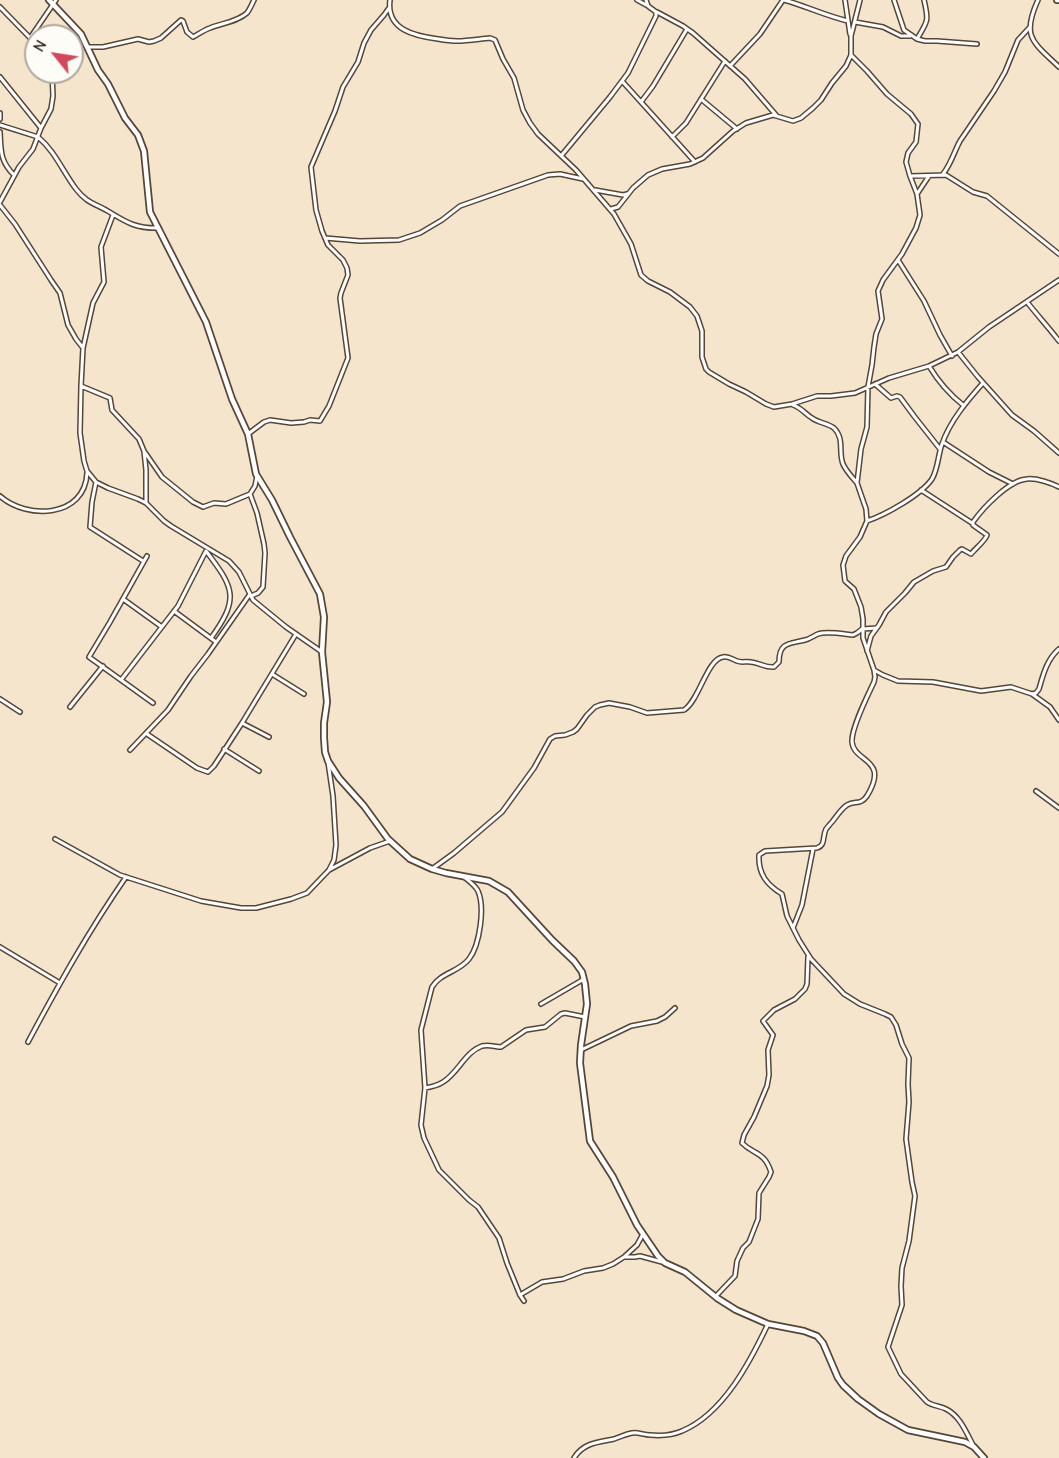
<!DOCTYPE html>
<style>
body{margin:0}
#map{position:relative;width:1059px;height:1458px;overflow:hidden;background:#f5e5cd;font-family:"Comic Neue",sans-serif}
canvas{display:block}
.north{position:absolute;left:24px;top:24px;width:60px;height:60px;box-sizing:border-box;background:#fdfcf7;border:2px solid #afa8a0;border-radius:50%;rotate:300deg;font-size:16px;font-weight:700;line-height:24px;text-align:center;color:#3b2a1e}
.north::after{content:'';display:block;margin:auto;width:21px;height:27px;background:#d1495b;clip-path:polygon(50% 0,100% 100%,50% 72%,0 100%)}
</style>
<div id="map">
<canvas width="1059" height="1458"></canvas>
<div class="north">N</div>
</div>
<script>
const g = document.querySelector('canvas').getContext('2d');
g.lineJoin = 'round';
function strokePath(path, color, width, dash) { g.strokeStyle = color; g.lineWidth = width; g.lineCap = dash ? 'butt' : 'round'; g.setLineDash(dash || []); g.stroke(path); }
const street = new Path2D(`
 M390 0C386 30 415 36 438 39 444 40 451 41 457 41 468 41 479 39 490 38L495 40 503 59 514 78 523 110 530 123 538 134 576 170 614 214 631 244 641 275 648 281 670 292 690 307 697 316 702 331V357L706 369 709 372 729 384 746 392 766 404 774 407 792 404 817 396H831L855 393 889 378 929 366 958 352 989 327 1059 280
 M637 0 646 5
 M784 0C806 6 826 16 848 21
 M845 0 850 34
 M894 0 904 30 917 39 925 41H937L977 44
 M1038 0C1021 37 1033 42 1059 67
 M0 7 36 44
 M657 12 683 26 693 33 745 79 776 115
 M855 22 883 27 901 36H910
 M30 38 56 0
 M917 39C928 21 929 21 924 0
 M88 47H103L138 39 149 42 154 41 161 38 181 20 183 21 187 32 193 37C199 34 204 30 210 28 222 23 237 22 247 13 250 9 252 4 254 0
 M851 55 867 71 887 94 911 114 918 124 916 142 908 153 906 162 910 176 917 194 920 215 916 228 902 254 883 280 878 291 882 319 876 334 874 347 872 365 868 387 867 427 861 449 857 483 866 509 867 521 860 537 846 556 843 565 845 581 854 589 861 607 863 619V638L874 670 875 677 874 682C868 695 851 728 852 742 854 763 890 758 867 796 860 806 855 800 847 805 841 809 836 817 832 822 830 824 827 828 826 829 822 837 826 845 817 848L765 851 759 855C758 874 767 885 782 894L787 916 799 940 811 959 844 994 860 1004 885 1014 891 1017 896 1025 902 1044 909 1058 908 1084 909 1102 906 1139 912 1182 915 1196 909 1241 902 1268 901 1286 902 1305 888 1347 901 1374 927 1402C933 1406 940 1406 946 1409 960 1416 966 1432 973 1445
 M730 66 760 34 783 0
 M0 77 41 128
 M622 81 695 162
 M701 99 737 129
 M641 102 653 86 687 29
 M0 113V119
 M0 125 38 137C55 151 63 172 76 189 86 202 93 203 106 210 125 221 133 228 157 228
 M0 132C1 151 0 161 14 175
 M672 137 686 123 725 61
 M561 156 610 97 628 73 656 16V12L648 6 646 0
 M943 174C951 164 954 152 960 141L994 91 1005 72 1018 40 1030 27
 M910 176 946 175 973 192 987 196 1059 254
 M595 190 623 195 627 194
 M917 194 929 176
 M0 202 19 167 33 149 41 128 51 109 53 96 52 72
 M0 205 15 224 51 280 60 293 68 325 76 339 83 348
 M611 209 618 207 633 188 648 175 662 169 690 164 703 158 733 131 746 123 773 115 793 121 801 118 813 108 821 100 832 83 846 66 851 55V36L860 0
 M113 215 101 247 104 282 93 303 83 348 81 386 80 433 84 461 87 471 96 482 108 488 138 499 146 503 164 521 171 526 229 561 239 572 253 600 286 627 322 652
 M325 238 360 241 399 240 420 233 442 220 460 206 548 175 560 174 583 179
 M898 260 924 301 940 335 952 356
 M1027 302C1038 316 1049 328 1059 341
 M958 352 978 377 1012 415 1034 431 1059 453
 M929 366C938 381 949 394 963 405
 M875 384 891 398 897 396 900 397 914 416 940 449
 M81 386 110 398 112 410 139 439 144 451 146 470V503
 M793 405C802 408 805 414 812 418 819 423 827 423 834 428 845 439 838 452 843 464 846 471 852 477 857 483
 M248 434 264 422 270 420 291 423 304 422 310 420 320 421 329 406 348 358 340 298 341 293 348 275 347 268 343 260 328 245 322 231 316 210 311 167 335 111 343 87 358 62 364 43 371 30 384 15 389 8
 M943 442 989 472 1013 484
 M144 451 162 477 193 502 203 507 214 503 226 504 250 494 255 486 257 476
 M96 482 92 502 90 527 143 561
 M921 490 972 523
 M250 494 257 513 264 544 265 553 263 587 258 593 251 596
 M0 496C27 520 85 518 87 473
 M867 521C885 515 921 495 932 479 938 469 938 455 942 444 950 421 967 401 983 383
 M147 556 110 622 89 657 153 703
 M123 599 162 627
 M174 611 216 642
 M863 629 876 628
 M867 651 871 636 879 625 886 612 905 593 914 582 933 571 946 567 953 557 960 550 962 549 971 554C975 549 986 540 987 535L973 525V522C983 508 1009 480 1027 479 1037 478 1051 483 1059 487
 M874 670 883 675 898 681 933 682 981 691 1011 687 1032 694 1036 693 1039 689C1043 675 1047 659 1059 649
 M272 674 304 694
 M121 680 178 606 206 551C234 588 240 598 211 638
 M1032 694 1050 707 1059 720
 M0 699 20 712
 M70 707 103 666
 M242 723 269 737
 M147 734 197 768 208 772 214 766 242 723 296 634
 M224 749 259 771
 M130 750 168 710 191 676 208 654 250 594
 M1036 791 1059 808
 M55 839 120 875 201 901 241 908H256L291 899 307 893 329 870 334 860 336 845 333 796 328 762
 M432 869 454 853 502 812 534 768 550 739 555 736 565 735 573 732 577 729 587 715 595 707 600 705 609 703 630 707 647 713 684 710C699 701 707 659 723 657 728 656 732 659 737 661 742 663 746 661 751 662 760 663 766 668 774 667L779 662C779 642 789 644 805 640 810 639 813 636 818 634 827 631 843 634 853 635L857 633 862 629
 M329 870 370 848 390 841
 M464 877C469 881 475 885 478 891 485 907 480 945 469 959 459 972 440 973 432 987L421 1030 425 1088 421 1125 424 1138 439 1170 469 1200 478 1207 499 1238 507 1263 520 1295 524 1301
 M793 928 802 905 813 849
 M0 947 60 983
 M541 1004 584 979
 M28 1042C58 986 89 930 126 877
 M581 1050 631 1026 657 1021 665 1017 675 1008
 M425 1088C431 1087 437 1086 443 1082 458 1073 465 1052 482 1046 489 1044 495 1047 501 1047L526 1030 545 1027 561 1014 565 1013 585 1017
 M624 1257 637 1245 643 1234
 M520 1295 542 1282 563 1279 584 1271 603 1268 613 1264 624 1257H635L640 1256 662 1262
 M715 1297 735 1276 737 1261 743 1248 749 1242 758 1219 759 1193 769 1177 771 1172C764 1151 754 1155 742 1143L744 1135 754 1117 767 1086 769 1075 768 1050 773 1035 763 1021 774 1010 795 999 805 989 807 984 808 957
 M574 1458C583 1443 598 1442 614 1439 620 1437 626 1434 632 1433 638 1432 644 1435 650 1435 661 1436 673 1435 682 1431 723 1414 750 1362 768 1324`);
const secondary = new Path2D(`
 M49 0 81 34 98 70 108 84 125 118 138 135 144 151 150 212 206 322 232 399 248 434 256 474 272 500 290 537 320 594 324 617 322 652 327 702 324 723V738L325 752 328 761 339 778 364 806 388 839 410 859 432 869 446 873 489 881 508 892 552 940 574 961 582 972 585 984 587 1004 581 1045 580 1063 590 1141 613 1177 637 1225 658 1256 665 1263 685 1272 717 1298 736 1310 768 1324 804 1331 817 1336 823 1343 838 1378 843 1385 858 1399 879 1414 908 1430 965 1442 974 1447 984 1458
 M1057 0H1059`);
strokePath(street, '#574638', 6);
strokePath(secondary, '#574638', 8);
strokePath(street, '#fff', 3);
strokePath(secondary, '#fff', 4.5);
</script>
